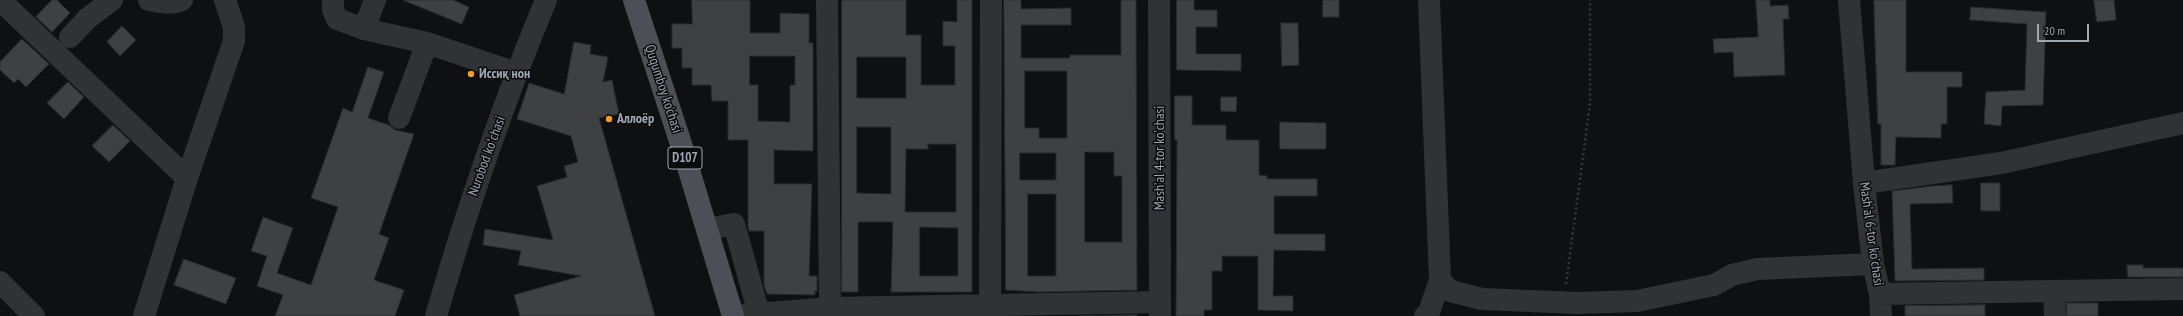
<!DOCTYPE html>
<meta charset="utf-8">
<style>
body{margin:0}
#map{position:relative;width:2183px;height:316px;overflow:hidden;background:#0f1011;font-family:"PT Sans Narrow",sans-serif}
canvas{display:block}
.scale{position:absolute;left:2037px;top:24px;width:52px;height:18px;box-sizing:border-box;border:2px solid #a0a7b2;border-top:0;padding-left:5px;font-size:12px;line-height:14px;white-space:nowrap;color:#a0a7b2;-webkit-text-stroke:3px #0a0b0c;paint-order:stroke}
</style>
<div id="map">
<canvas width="2183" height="316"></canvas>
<div class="scale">20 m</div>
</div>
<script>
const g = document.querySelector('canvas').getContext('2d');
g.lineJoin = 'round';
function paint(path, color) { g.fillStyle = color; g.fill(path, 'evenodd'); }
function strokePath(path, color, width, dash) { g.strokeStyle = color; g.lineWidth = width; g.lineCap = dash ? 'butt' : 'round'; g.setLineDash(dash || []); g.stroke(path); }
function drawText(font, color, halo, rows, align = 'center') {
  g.font = font + ' "PT Sans Narrow",sans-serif'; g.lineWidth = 3; g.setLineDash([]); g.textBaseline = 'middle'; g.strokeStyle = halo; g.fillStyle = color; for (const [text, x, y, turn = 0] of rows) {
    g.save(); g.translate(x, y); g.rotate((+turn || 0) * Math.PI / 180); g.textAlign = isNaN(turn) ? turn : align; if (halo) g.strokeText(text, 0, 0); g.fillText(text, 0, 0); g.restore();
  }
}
const building = new Path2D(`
 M52 0H57L70 13 52 32 36 17Z
 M403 0H453L469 7 462 24Z
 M692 0H750V33H780V13L809 14V43H813V151L774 150V184H812L809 276H817V291H815V295L767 294 764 285V231H749L748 226V140H728V101H712L711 85H692V68H682V48H672V24H692ZM750 56H795V85H790V122L758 121V85H750Z
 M842 0H906V35H921V85H955V46H943V21L957 22V0H972V292H891L893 222H858V292H842ZM857 57H906V98H857ZM857 127H891V194L857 193ZM928 144H956V212H905L906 149H928ZM920 227 958 228V276H920Z
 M1004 0H1021V9L1071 8V25H1021V58H1070V55H1121V0H1136L1137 290 1039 292 1006 290ZM1025 71H1067V138H1039V128H1025ZM1085 152H1114V176H1122V242H1085ZM1020 153H1056V180H1020ZM1028 194H1056V276H1028Z
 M1177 0H1194V10H1217V27H1196V54H1241V71L1177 70Z
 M1323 0H1339V17H1323Z
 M1756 0H1770V6L1788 5 1789 19H1783L1785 75 1734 77 1733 52 1714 53 1713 39 1758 37Z
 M1874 0H1906V72H1962V87H1947V124H1941V138L1896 137 1895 165H1881V124H1878Z
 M2094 0H2114L2116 20 2097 22Z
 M1971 7 2046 12 2043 105 2002 106 2001 126 1984 124 1986 92 2025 90 2027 24 1970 20Z
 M1281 23H1298L1299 65 1282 66Z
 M122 26 136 40 120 56 107 42Z
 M22 39 49 64 26 87 18 79 14 83 0 70V62Z
 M574 42 591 45 590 54 608 57 603 82 612 80 619 114 599 118 655 316H520L514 295 581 276 518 265 521 251 483 245 485 229 553 240 537 186 567 177 564 166 578 162 571 136 517 119 529 83 564 94Z
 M368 67 384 72 368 118 389 125 395 130 414 134 379 234 389 238 374 280 404 290 395 316H275L283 295 257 286 267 256 251 251 263 217 293 228 277 273 311 285 338 207 311 198 343 108 352 112Z
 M68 82 84 97 64 119 47 103Z
 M1175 96H1192V125H1226V140H1259V175L1267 176V179H1317V196H1274V234H1325V251L1274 250 1273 296H1293V311L1258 310V256H1222V271H1212V310H1204V316H1176L1177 140H1175Z
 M1221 97H1237L1236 112 1221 111Z
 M1280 122 1326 123V149H1280Z
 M113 125 130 141 109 162 92 146Z
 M1981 183H2000V211H1981Z
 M1952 185 1953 203 1910 204 1912 269 1984 268V280L1895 281 1892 191 1933 186Z
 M184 259 236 278 226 304 174 285Z
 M2127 265H2143V268H2183V277H2128Z
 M2067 303H2098V316H2067Z
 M1985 305V316H1905V306Z
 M1137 315V316H1078Z`);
const path = new Path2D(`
 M1566 284 1590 104V0`);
const minor = new Path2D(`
 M0 0 187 178
 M149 0C160 2 171 5 182 0
 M333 0V10L337 19 364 29 375 0
 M827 0 830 308
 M1159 0 1160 316
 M1429 0 1440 280 1450 291 1482 299 1577 303 1637 301 1714 285 1732 275 1757 269 1873 264
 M1849 0 1864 183 1873 264 1880 294 2054 291 2055 316
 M364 29 427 43 399 118
 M70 37 88 18 112 0
 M427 43 516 73
 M1864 183 2001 163 2183 123
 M707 229 734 224 759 314
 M0 282 34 316
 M2054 291 2183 289
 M1880 294 1881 316
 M144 316 187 178 234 41V27L225 0
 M436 316C467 209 503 103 546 0
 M733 316 830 308 1160 302
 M990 316 991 0
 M1425 316 1428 315 1440 280`);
const major = new Path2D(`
 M634 0 682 147 733 316`);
const markers = [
 [471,74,4,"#f69b22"],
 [609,119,4,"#f69b22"]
];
const shields = [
 [685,158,34]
];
const shieldNames = [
 ["D107",685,158]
];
const poiNames = [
 ["Иссиқ нон",479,74],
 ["Аллоёр",617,119]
];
const streetNames = [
 ["Ququmboy ko'chasi",663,89,72],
 ["Nurobod koʻchasi",487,156,-70],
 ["Mashʼal 4-tor koʼchasi",1160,158,-90],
 ["Mashʼal 6-tor koʼchasi",1871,234,82]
];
paint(building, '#3e4044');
strokePath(building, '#292a2d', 1);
strokePath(path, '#36393d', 2.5, [2, 3]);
strokePath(minor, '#303236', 22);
strokePath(major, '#4c4f55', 22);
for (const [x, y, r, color] of markers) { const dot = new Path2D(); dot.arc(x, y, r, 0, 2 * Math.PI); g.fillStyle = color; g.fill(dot); strokePath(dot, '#0a0b0c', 1.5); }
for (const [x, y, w] of shields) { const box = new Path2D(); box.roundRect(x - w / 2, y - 11, w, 22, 3); g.fillStyle = '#0a0b0c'; g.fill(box); strokePath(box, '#a0a7b2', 1); }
drawText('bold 13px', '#a0a7b2', null, shieldNames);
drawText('bold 14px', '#a0a7b2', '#0a0b0c', poiNames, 'left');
drawText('14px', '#a0a7b2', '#0a0b0c', streetNames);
</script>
